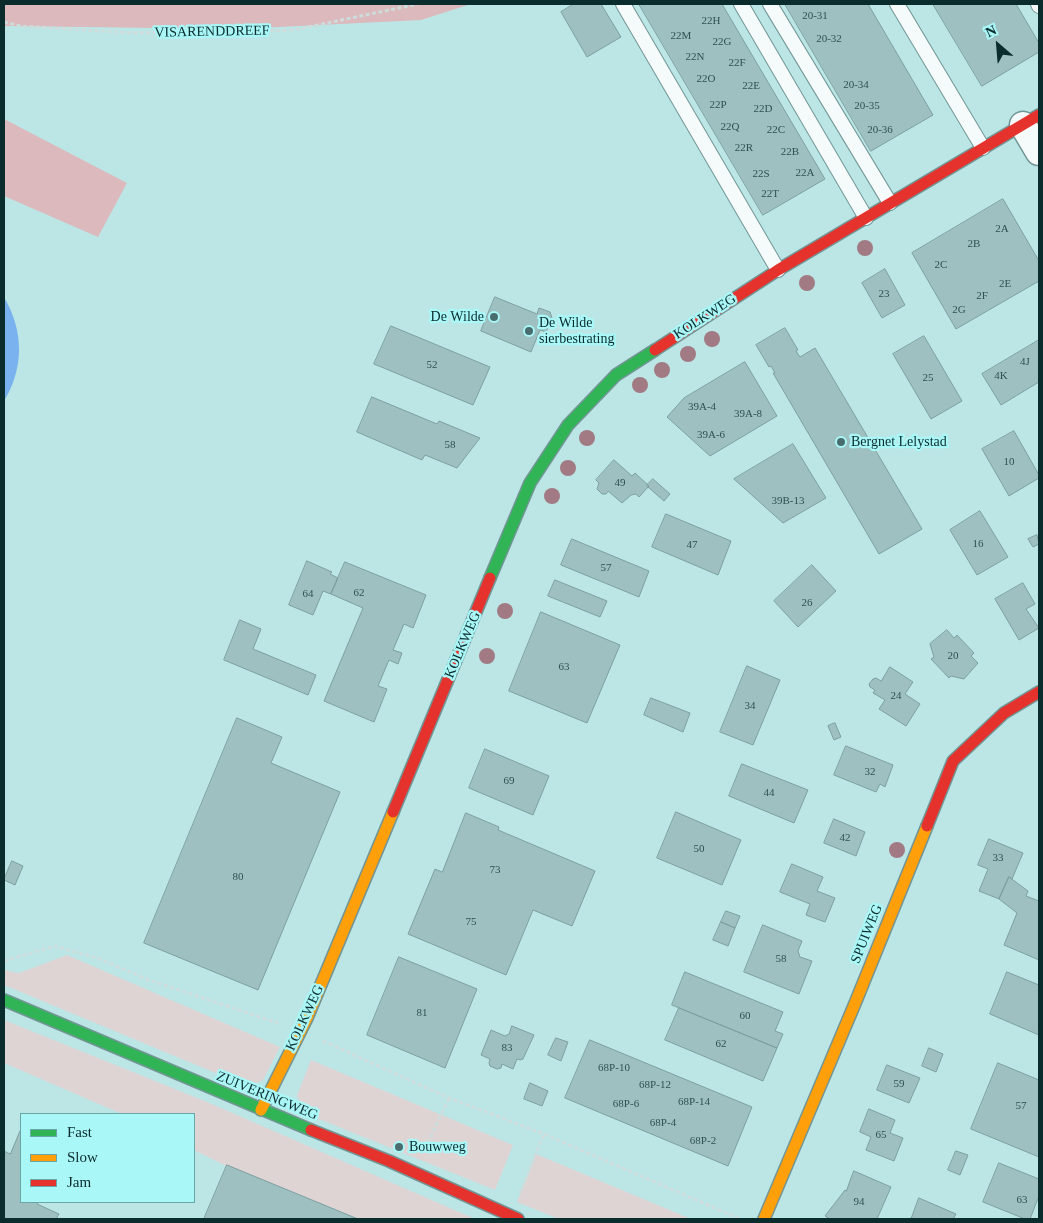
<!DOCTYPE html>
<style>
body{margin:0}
#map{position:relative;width:1043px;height:1223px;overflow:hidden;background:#bce6e6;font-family:"Times New Roman",serif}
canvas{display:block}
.frame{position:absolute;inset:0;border:5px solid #0b2c2d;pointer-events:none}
.legend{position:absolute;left:20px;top:1113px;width:175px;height:90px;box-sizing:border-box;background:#aaf7f8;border:1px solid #6aa6a7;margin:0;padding:6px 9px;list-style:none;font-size:15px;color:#0b2c2d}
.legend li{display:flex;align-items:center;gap:10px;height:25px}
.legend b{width:25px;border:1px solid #6aa6a7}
.north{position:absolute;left:973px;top:20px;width:50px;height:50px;-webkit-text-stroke:4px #aaf7f8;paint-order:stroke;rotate:333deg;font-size:14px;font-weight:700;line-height:20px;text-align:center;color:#0b2c2d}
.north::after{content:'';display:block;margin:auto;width:18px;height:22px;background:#0b2c2d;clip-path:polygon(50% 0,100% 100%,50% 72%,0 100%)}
</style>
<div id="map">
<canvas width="1043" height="1223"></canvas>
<div class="frame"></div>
<ul class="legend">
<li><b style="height:6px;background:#30b455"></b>Fast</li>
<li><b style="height:6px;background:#ff9f0a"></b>Slow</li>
<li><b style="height:6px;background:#e5322d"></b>Jam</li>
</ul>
<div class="north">N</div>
</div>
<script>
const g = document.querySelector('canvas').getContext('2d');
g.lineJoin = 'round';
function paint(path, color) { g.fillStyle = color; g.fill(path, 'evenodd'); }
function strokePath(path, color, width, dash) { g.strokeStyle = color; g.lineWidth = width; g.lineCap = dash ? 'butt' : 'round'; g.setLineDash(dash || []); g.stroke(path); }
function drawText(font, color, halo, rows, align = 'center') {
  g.font = font + ' "Times New Roman",serif'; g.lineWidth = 4.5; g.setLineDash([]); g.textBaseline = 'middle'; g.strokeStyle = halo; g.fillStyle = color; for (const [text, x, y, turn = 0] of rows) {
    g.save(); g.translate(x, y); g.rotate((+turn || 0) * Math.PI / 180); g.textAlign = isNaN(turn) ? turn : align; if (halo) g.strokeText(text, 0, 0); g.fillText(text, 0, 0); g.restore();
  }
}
const green = new Path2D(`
 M67 955 280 1047 263 1080 249 1087 4 985V970L19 973Z
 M4 1020 212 1104 475 1219H359L226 1166 194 1150V1114H122L4 1063Z
 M311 1060 513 1145 495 1190 304 1113 297 1095Z
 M536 1154 691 1219H559L517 1202Z`);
const forest = new Path2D(`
 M4 4H471L421 20 238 29 4 26Z
 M4 119 127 183 98 237 4 196Z`);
const water = new Path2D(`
 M4 297C24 331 24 368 4 401Z`);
const building = new Path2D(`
 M574 4H601L621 37 587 57 561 12Z
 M639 4H722L825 179 763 215Z
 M785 4H868L933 115 871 151Z
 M933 4H1016L1039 43V52L982 86Z
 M1003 199 1039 261V281L956 329 912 253Z
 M885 269 905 305 882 318 862 283Z
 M495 297 537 314 539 308 550 312 552 318 546 332 540 330 531 352 481 331Z
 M391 326 490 367 473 405 374 364Z
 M785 328 798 350 796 351 800 357 815 348 922 529 879 554 773 373H775L771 366 769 367 756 345Z
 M924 336 962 401 931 419 893 354Z
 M1039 340V382L1001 405 982 374Z
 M745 362 777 416 710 456 667 417 684 398Z
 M372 397 437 424 439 421 480 438 457 468 425 455 422 460 357 432Z
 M1014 431 1039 475V478L1009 496 982 449Z
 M793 444 826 498 783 523 734 479Z
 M614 460 632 476 635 473 649 486 639 497 636 494 631 495 622 503 608 491 606 494H602L597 489 599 483 596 480Z
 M653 479 670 494 664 501 648 487 647 485Z
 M980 511 1008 557 977 575 950 530Z
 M666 514 731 541 718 575 652 547Z
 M1037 535 1039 544 1033 547 1028 539Z
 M572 539 649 571 639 597 561 565Z
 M307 561 332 572 330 574 338 578 331 594 323 591 313 615 289 605Z
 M345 562 426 595 413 628 404 624 393 650 402 653 398 664 389 660 378 686 387 689 374 722 324 701 363 608 331 594Z
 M812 565 836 591 798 627 774 601Z
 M555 580 607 601 600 617 548 596Z
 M1023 583 1035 604 1026 609 1039 628 1019 640 995 599Z
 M541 612 620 645 587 723 509 691Z
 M240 620 261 629 253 649 316 675 308 695 224 660Z
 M947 630 954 638 957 635 974 653 971 656 978 663 964 679 951 676 949 678 931 659 934 657 930 644Z
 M747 666 780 680 753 745 720 732Z
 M890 667 913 682 905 694 920 704 906 726 879 709 885 700 873 693 875 690 870 687 869 684 873 679 876 678 881 681Z
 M651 698 690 713 683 732 644 715Z
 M237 718 282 737 271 763 340 792 258 990 144 943Z
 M835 723 841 737 834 740 828 726Z
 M846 746 893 765 885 787 880 784 876 792 834 775Z
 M485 749 549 776 533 815 469 788Z
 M742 764 808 790 794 823 729 796Z
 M676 812 741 840 722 885 657 858Z
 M466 813 499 827 498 830 595 871 572 926 533 910 506 975 408 934 435 869 442 872Z
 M834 819 865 832 856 856 824 843Z
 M989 839 1023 853 1012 879 1009 877 999 899 979 891 988 869 978 865Z
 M12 861 23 866 15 885 4 880Z
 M792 864 823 877 817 891 835 898 825 922 806 915 810 904 780 892Z
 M1009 877 1028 891 1026 896 1039 901V960L1004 945 1017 913 999 899Z
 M726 911 740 916 735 928 721 922Z
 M721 922 735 928 728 946 713 940Z
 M763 925 802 941 798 951 800 957 812 961 799 994 744 972Z
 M399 957 477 989 445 1068 367 1035Z
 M685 972 783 1012 775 1031 783 1034 777 1048 672 1005Z
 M1007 972 1039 985V1035L990 1014Z
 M679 1008 777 1048 763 1081 665 1040Z
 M512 1026 534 1035 523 1059 520 1060 517 1059 513 1069 502 1064 501 1068 497 1069 490 1066 489 1063 490 1059 481 1055 491 1030 505 1036 509 1034Z
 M556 1038 568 1042 561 1061 548 1055Z
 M590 1040 752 1107 728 1166 565 1098Z
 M929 1048 943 1054 936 1072 922 1066Z
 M998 1063 1039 1080V1157L971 1129Z
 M887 1065 920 1078 909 1103 877 1090Z
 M530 1083 548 1091 542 1106 524 1099Z
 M869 1109 895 1120 890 1133 903 1138 894 1161 866 1150 871 1137 860 1132Z
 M21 1129V1202H38L37 1204 59 1214 56 1219H4V1151L10 1154Z
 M956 1151 968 1155 960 1175 948 1170Z
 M999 1163 1039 1179V1196L1030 1219H1025L983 1202Z
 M227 1165 358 1219H204Z
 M854 1171 891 1187 877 1219H830L825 1216 845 1190 846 1191Z
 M919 1198 956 1214 953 1219H908L911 1218Z`);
const path = new Path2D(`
 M4 22 21 26 132 33 294 30 418 4
 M4 961 55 946 97 958 149 980 278 1023
 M323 1041 449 1098 544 1134 740 1219
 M425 1149 449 1098
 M520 1193 544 1134`);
const lane = new Path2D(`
 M623 4 778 270
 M741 4 866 218
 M770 4 890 203
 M897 4 983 148
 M1038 4 1039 6`);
const street = new Path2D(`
 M1023 125 1039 152`);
const fast = new Path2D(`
 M490 578 530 483 568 425 616 375 655 350
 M4 1000 311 1130`);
const slow = new Path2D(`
 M261 1110 307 1018 393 812
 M764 1219 856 1001 927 826`);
const jam = new Path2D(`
 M655 350 778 270 1039 115
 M393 812 490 578
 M927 826 953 761 1004 713 1039 692
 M311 1130 389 1161 518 1219`);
const trees = [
 [865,248],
 [807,283],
 [712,339],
 [688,354],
 [662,370],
 [640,385],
 [587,438],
 [568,468],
 [552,496],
 [505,611],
 [487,656],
 [897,850]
];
const markers = [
 [494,317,5,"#496d6e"],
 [529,331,5,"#496d6e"],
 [841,442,5,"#496d6e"],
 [399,1147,5,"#496d6e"]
];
const numberNames = [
 ["20-31",815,16],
 ["22H",711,21],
 ["22M",681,36],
 ["20-32",829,39],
 ["22G",722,42],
 ["22N",695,57],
 ["22F",737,63],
 ["22O",706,79],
 ["20-34",856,85],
 ["22E",751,86],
 ["22P",718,105],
 ["20-35",867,106],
 ["22D",763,109],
 ["22Q",730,127],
 ["22C",776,130],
 ["20-36",880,130],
 ["22R",744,148],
 ["22B",790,152],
 ["22A",805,173],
 ["22S",761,174],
 ["22T",770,194],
 ["2A",1002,229],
 ["2B",974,244],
 ["2C",941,265],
 ["2E",1005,284],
 ["23",884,294],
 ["2F",982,296],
 ["2G",959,310],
 ["4J",1025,362],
 ["52",432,365],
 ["4K",1001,376],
 ["25",928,378],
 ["39A-4",702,407],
 ["39A-8",748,414],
 ["39A-6",711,435],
 ["58",450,445],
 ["10",1009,462],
 ["49",620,483],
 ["39B-13",788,501],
 ["16",978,544],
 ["47",692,545],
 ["57",606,568],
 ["62",359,593],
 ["64",308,594],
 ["26",807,603],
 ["20",953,656],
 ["63",564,667],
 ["24",896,696],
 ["34",750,706],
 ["32",870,772],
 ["69",509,781],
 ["44",769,793],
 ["42",845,838],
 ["50",699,849],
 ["33",998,858],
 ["73",495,870],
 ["80",238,877],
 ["75",471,922],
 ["58",781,959],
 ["81",422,1013],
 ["60",745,1016],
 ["62",721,1044],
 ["83",507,1048],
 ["68P-10",614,1068],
 ["59",899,1084],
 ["68P-12",655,1085],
 ["68P-14",694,1102],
 ["68P-6",626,1104],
 ["57",1021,1106],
 ["68P-4",663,1123],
 ["65",881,1135],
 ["68P-2",703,1141],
 ["63",1022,1200],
 ["94",859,1202]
];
const streetNames = [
 ["VISARENDDREEF",212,32,-1],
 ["KOLKWEG",705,317,-33],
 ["KOLKWEG",463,645,-67],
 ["SPUIWEG",867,934,-68],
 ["KOLKWEG",305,1018,-65],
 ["ZUIVERINGWEG",267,1096,22]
];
const poiNames = [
 ["De Wilde",484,317,"right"],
 ["De Wilde",539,323],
 ["sierbestrating",539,339],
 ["Bergnet Lelystad",851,442],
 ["Bouwweg",409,1147]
];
paint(green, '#ded4d4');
paint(forest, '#dbb9bc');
paint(water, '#79b2ee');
paint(building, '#9ec0c0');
strokePath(building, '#7d9fa0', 1);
strokePath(lane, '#729595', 16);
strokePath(street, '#729595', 29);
strokePath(fast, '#729595', 14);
strokePath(slow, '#729595', 14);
strokePath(jam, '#729595', 14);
strokePath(path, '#cedcdc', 3, [4, 2.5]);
strokePath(lane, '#f5fbfb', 14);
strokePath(street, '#f5fbfb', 26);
strokePath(fast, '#30b455', 11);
strokePath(slow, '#ff9f0a', 11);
strokePath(jam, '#e5322d', 11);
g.fillStyle = '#a17a83';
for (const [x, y] of trees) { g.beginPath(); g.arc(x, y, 8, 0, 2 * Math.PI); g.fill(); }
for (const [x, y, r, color] of markers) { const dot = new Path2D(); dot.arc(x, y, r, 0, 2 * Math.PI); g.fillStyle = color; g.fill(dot); strokePath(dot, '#aaf7f8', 2); }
drawText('11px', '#305152', null, numberNames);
drawText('14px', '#0b2c2d', '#aaf7f8', streetNames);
drawText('14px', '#0b2c2d', '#aaf7f8', poiNames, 'left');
</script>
